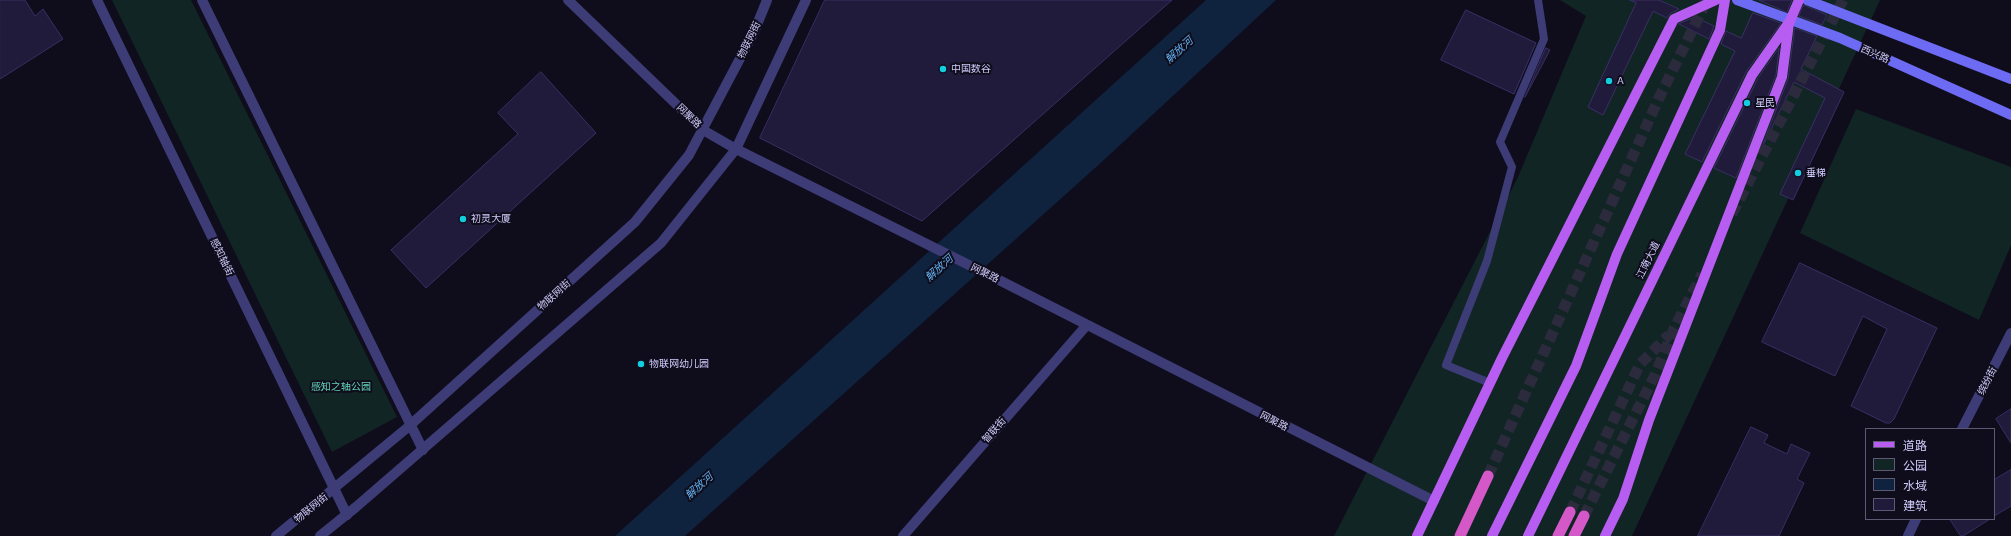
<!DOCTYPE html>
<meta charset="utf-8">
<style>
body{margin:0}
#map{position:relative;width:2011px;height:536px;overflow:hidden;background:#0f0d1c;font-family:Commissioner,"Noto Sans SC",sans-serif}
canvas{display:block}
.legend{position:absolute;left:1865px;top:428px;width:130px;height:92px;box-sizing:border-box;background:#0f0d1c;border:1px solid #5d5975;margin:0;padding:5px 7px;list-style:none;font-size:12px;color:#d1ccfb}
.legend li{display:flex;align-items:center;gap:8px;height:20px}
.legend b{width:20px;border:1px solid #5d5975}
</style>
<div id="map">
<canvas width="2011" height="536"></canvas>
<ul class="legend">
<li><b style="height:5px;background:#b85df1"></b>道路</li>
<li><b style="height:11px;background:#112524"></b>公园</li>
<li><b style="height:11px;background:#0f223e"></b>水域</li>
<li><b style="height:11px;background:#211b3b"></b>建筑</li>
</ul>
</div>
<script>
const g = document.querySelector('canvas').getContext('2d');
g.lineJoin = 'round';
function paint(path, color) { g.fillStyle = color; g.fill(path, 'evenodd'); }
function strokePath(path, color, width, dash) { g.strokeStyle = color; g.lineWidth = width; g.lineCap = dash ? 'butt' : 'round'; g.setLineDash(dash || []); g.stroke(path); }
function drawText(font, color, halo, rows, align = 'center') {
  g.font = font + ' Commissioner,"Noto Sans SC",sans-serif'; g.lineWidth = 4; g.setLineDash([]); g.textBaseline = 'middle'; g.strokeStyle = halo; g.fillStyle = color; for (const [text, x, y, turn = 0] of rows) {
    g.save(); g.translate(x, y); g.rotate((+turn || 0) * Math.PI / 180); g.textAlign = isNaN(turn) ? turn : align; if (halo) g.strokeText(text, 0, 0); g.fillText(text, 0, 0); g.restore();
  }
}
const green = new Path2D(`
 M112 0H191L397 417 332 452Z
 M1560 0H1880L1632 536H1334L1518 177 1586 16Z
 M1856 109 2011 167V245L1979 320 1800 233Z`);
const water = new Path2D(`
 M1206 0H1276L1105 159 685 536H615Z`);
const building = new Path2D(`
 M0 0H25L35 16 43 9 63 39 0 79Z
 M825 0H1172L922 221 760 138Z
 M1630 0H1659L1679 9 1671 13 1667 18 1653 11 1603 115 1588 107 1636 3Z
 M1759 0H1792L1787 12Z
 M1804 5 1827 15 1822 25 1799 16Z
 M1466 10 1536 43 1514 94 1441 60Z
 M1753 13 1781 23 1746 72 1702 162 1685 154 1735 51 1721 44 1726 31 1741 38Z
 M1695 17 1714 26 1709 39 1679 24Z
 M1795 28 1817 36 1801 69 1844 92 1793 200 1780 194 1825 98 1794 82 1760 152 1788 79Z
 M1546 48 1550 50 1525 97Z
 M1779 48 1776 75 1736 178 1714 168 1758 78Z
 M541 72 596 133 426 288 391 250 518 134 498 113Z
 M1800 263 1937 328 1894 419 1890 423H1886L1851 406 1887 329 1863 316 1835 376 1762 342Z
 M2011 409V443L1996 419Z
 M1751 427 1768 435 1764 443 1787 454 1791 444 1810 453 1797 479 1804 483 1779 536H1698Z
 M2011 470V506L1994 516V480Z
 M1950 519H1990L1963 536H1961Z`);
const trunkTunnel = new Path2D(`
 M1732 214 1843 0
 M1488 476 1659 98 1707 0
 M1570 512 1640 364 1669 335
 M1584 516 1655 375 1673 331 1702 274`);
const service = new Path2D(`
 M1490 383 1446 365 1487 261 1512 167 1500 142 1544 39 1538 0`);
const minor = new Path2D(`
 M97 0 347 515
 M202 0 423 450
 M568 0 703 130 736 149 1001 281 1434 501
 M1962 429 2011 333
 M1908 536 1916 519`);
const tertiary = new Path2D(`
 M276 536 407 428 635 222 689 155 754 32 767 0
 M320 536 356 507 661 243 736 149 806 0
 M903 536 1086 326`);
const secondary = new Path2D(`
 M1737 0 1840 38 2011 115
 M1807 0 2011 79`);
const primary = new Path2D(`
 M1417 536 1502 358 1674 19 1716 0
 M1492 536 1576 366 1617 254 1720 30 1725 0
 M1528 536 1752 75 1790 21 1799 0
 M1605 536 1623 499 1649 420 1782 77 1789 23`);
const trunk = new Path2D(`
 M1460 536 1488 476
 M1558 536 1570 512
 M1574 536 1584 516`);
const markers = [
 [943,69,4,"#13cee0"],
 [1609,81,4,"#13cee0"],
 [1747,103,4,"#13cee0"],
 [1798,173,4,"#13cee0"],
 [463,219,4,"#13cee0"],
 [641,364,4,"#13cee0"]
];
const streetNames = [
 ["物联网街",749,40,-64],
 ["西兴路",1875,54,24],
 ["网聚路",689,116,44],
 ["感知轴街",222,257,64],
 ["江南大道",1648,260,-64],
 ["网聚路",985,273,26],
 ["物联网街",554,295,-42],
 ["缤纷街",1987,381,-63],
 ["网聚路",1274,421,27],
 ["智联街",994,430,-49],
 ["物联网街",311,508,-39]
];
const poiNames = [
 ["中国数谷",951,69],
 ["A",1617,81],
 ["星民",1755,103],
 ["垂梯",1806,173],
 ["初灵大厦",471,219],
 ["物联网幼儿园",649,364]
];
const parkNames = [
 ["感知之轴公园",341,387]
];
const waterNames = [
 ["解放河",1179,50,-42],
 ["解放河",939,268,-42],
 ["解放河",699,486,-42]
];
paint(green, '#112524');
paint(water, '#0f223e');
paint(building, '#211b3b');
strokePath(building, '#392f65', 1);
strokePath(trunkTunnel, '#2c2a3d', 11, [11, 5.5]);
strokePath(service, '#3d3c77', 8);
strokePath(minor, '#3d3c77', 10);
strokePath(tertiary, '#3d3c77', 10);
strokePath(secondary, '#6d6bf3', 10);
strokePath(primary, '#b85df1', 10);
strokePath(trunk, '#d458c8', 11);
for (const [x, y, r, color] of markers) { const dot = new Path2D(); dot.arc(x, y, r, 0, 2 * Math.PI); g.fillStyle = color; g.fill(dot); strokePath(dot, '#0f0d1c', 1.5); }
drawText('10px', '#d1ccfb', '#0f0d1c', streetNames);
drawText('10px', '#d1ccfb', '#0f0d1c', poiNames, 'left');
drawText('10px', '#60d3b5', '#0f0d1c', parkNames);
drawText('italic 11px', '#63b2f2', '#0f0d1c', waterNames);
</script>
